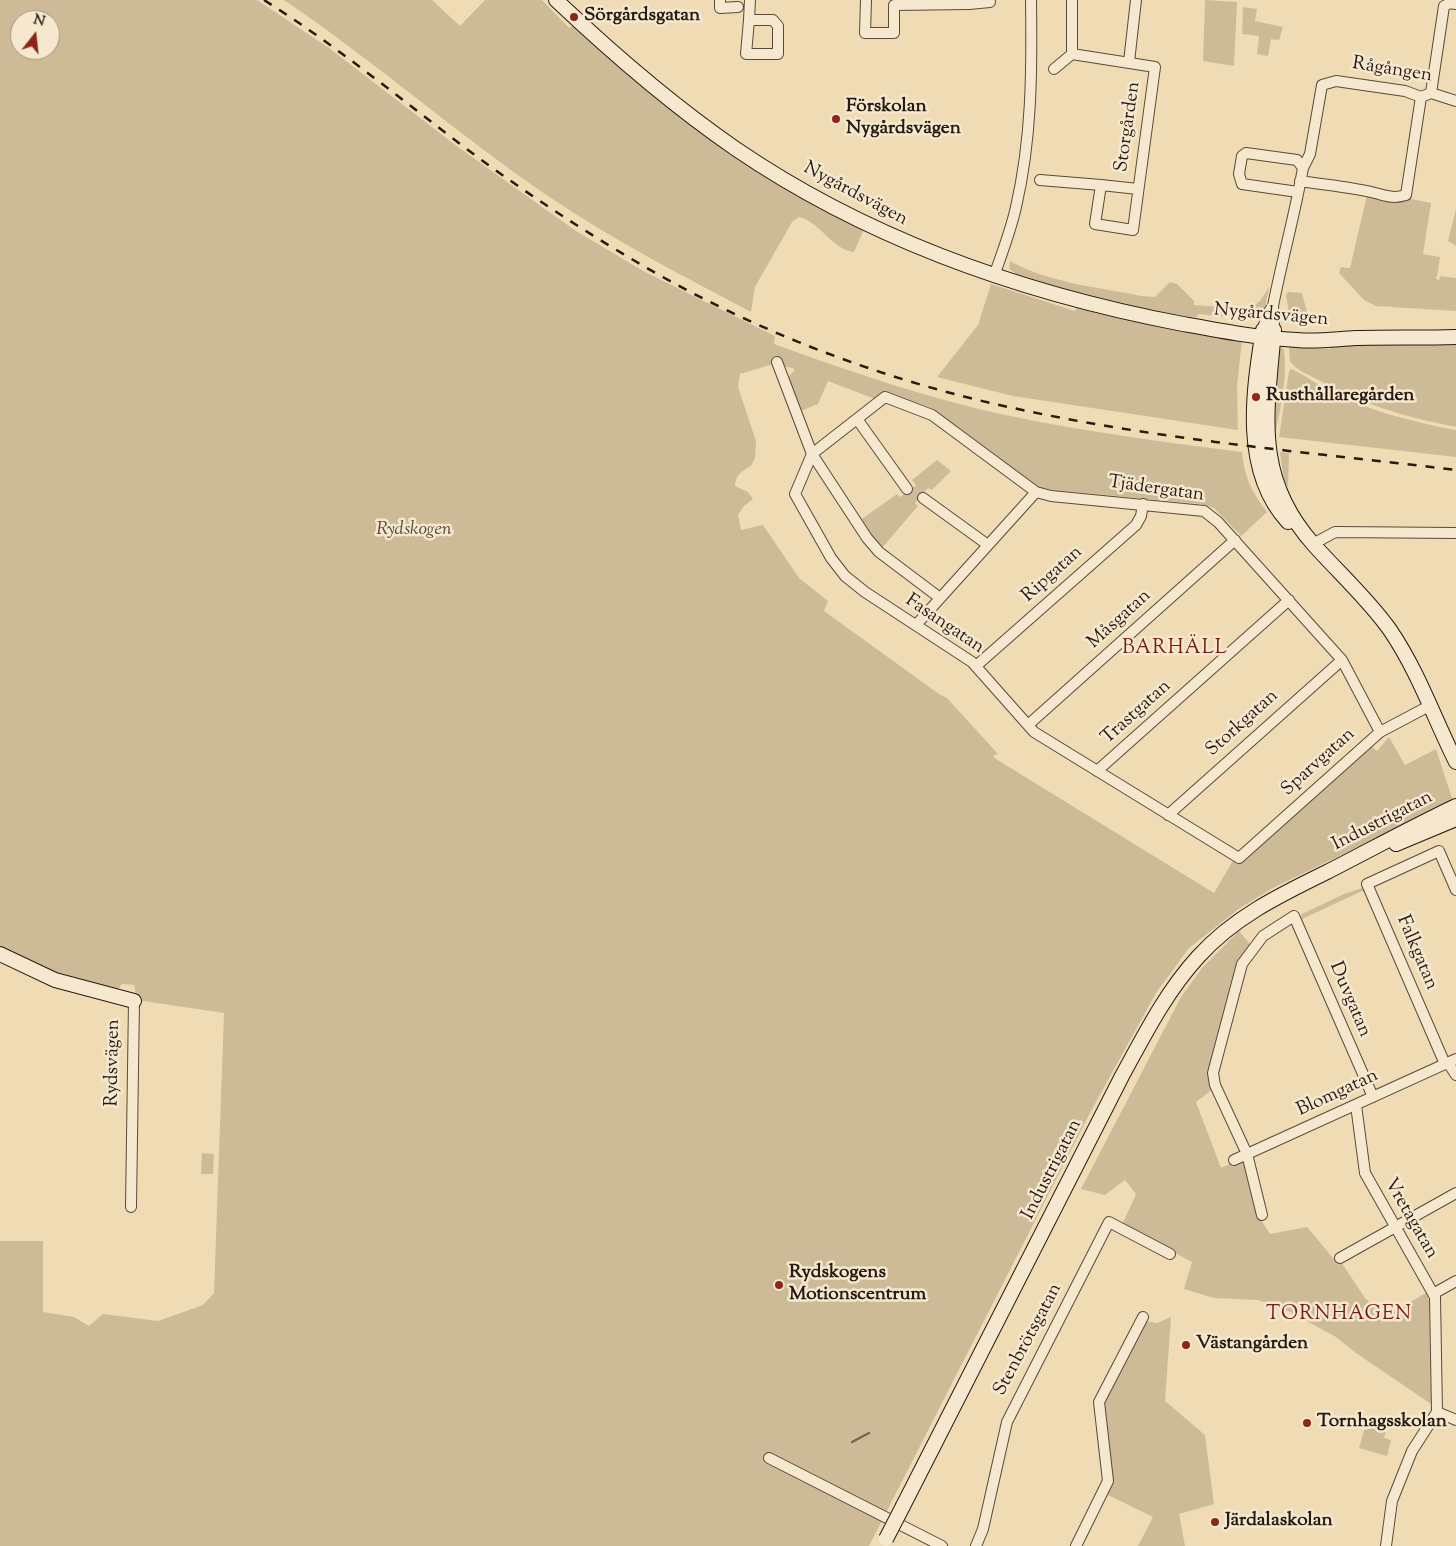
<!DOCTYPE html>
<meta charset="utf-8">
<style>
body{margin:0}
#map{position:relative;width:1456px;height:1546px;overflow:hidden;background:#efdcb4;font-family:"Sorts Mill Goudy",serif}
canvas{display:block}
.north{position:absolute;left:10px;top:10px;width:50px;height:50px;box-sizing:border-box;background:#f5e8ce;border:1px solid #a39683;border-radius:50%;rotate:16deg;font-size:14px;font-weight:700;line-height:20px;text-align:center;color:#271a12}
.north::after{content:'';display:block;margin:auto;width:18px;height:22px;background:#8f2418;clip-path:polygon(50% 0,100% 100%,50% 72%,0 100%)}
</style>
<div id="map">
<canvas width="1456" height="1546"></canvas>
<div class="north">N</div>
</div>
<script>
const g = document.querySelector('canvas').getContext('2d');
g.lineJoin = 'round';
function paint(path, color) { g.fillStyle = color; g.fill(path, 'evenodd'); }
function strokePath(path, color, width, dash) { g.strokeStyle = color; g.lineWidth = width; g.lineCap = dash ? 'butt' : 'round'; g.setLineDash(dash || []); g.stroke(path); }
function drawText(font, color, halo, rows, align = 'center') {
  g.font = font + ' "Sorts Mill Goudy",serif'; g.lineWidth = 5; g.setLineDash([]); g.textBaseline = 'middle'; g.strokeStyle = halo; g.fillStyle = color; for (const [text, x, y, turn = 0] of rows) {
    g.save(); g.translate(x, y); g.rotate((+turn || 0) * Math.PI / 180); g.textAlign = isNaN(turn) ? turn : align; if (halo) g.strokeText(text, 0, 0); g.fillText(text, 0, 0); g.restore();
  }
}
const green = new Path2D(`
 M0 0H257L329 48 458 147 576 231 645 272 775 336 774 344C851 372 930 399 1010 416 1087 432 1164 442 1242 452 1244 476 1252 493 1267 512L1241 536 1214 508 1200 504 1052 490 1039 487 929 407 885 392 875 399 828 381 818 404 798 412 786 379 794 371 793 368 782 366 780 362 740 374 738 387 756 441 755 458 751 466C742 471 736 474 735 486L748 492 753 499 744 506 738 515 741 530 763 525 799 578 828 601 824 611 939 694 947 698 998 754 993 756 996 759 1214 893 1234 859 1370 745 1377 751 1389 737 1405 765 1436 749 1453 801 1273 888 1240 908 1189 948 1156 993 1091 1111 869 1546H0V1241H43V1312L74 1317 89 1326 103 1314 158 1321 203 1305 214 1293 224 1013 137 1000 134 985 122 984 117 990 60 975 0 947ZM20 20H50V50H20Z
 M284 0H432L460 26 485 0H542L569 28 572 26 632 77 687 120 864 229 854 252C831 249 822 223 799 217L792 222 755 287 751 312C683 276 615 241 551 198 459 136 376 62 284 0Z
 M1205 0 1237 2 1234 66 1203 61Z
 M1243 7 1257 9 1255 21 1283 27 1279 40 1271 39 1268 56 1257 54 1259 36 1242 34Z
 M1367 195 1391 203 1406 198 1431 203 1423 254 1440 257 1437 277H1435L1439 281 1440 276 1456 278V311L1376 306 1364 300 1339 273 1341 267 1350 268Z
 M1456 209V246L1448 241Z
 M1010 261C1049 283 1098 287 1141 296L1155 297 1170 282 1177 284 1194 301V305L1233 308 1226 317 1198 314 1197 317C1135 316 1074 293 1015 276V273L1009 269Z
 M991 284 1075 311 1076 308 1092 311 1242 340 1237 386 1238 430 1013 396 937 377 978 325Z
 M1269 287 1264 314 1253 311 1252 307 1260 301Z
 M1288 292 1302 293 1309 320 1293 322 1290 319 1286 295Z
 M1345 344H1456V427C1405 417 1360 404 1315 378 1306 374 1295 369 1290 361L1289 347 1330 349 1331 347Z
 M1283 347C1289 375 1280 408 1275 436L1271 435 1279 350Z
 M1291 369C1306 375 1320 387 1335 394 1374 412 1413 422 1456 430V457L1279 437 1289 372Z
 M1280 452 1289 453 1288 487 1284 481Z
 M937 460 951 471 932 490 928 488 915 503 918 506 881 549 859 521 897 494 900 497 916 485 912 480Z
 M1362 888 1367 893 1362 891 1300 920 1302 914 1344 894Z
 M1239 931 1250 944 1242 958 1213 1089 1196 1102 1221 1168 1245 1157 1258 1215 1270 1234 1307 1227 1333 1258 1341 1262 1365 1298 1381 1313 1393 1312 1426 1293 1429 1301 1431 1404 1356 1353 1336 1337 1290 1312 1258 1300 1214 1298 1184 1289 1192 1262 1122 1225 1136 1194 1125 1180 1105 1195 1081 1189 1181 997 1202 968Z
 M202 1153 214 1154 213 1174H201Z
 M1171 1317 1165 1401 1205 1435 1214 1504 1179 1514 1185 1546H1138L1153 1517 1106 1494 1102 1404 1145 1321 1157 1323Z
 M1379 1427 1386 1430 1384 1438 1391 1440 1387 1456 1359 1448 1364 1430Z`);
const stream = new Path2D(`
 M852 1442 869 1433`);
const street = new Path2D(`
 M720 0V8L738 7
 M866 0 865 33H894V5L969 4
 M969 0V4L990 2
 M749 20H773L778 26V54H746Z
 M749 20 750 0
 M1072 54V0
 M1129 62 1136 0
 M1054 69 1072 54 1155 67 1133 230 1095 224 1101 185 1138 189
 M1431 93 1444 6 1450 3 1456 4
 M1303 168 1310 154 1322 85 1336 81 1405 91 1421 97 1431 93 1456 101
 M1040 180 1101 185
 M1300 181C1325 185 1351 187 1375 193 1387 196 1393 199 1406 195L1421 97
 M994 276C1002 253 1011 230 1016 207 1032 138 1032 70 1031 0
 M1273 306 1274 329
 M1263 328 1268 313 1273 306C1282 260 1295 214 1303 168L1297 160 1246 153 1242 156 1239 174 1242 184 1298 192
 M777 362 812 454 867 538 879 552 940 598
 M857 419 907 489
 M923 498 988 545
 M1313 544 1335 532 1456 533
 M916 625 1036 492
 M976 666 1136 525 1141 516 1143 504
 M1028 725 1235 540
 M1380 732 1342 660 1218 522 1204 511 1051 496 1036 492 932 415 885 397 812 454 795 494 831 558 845 576 865 592 972 662 1034 732 1239 858 1380 732 1431 705
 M1097 771 1289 600
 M1168 815 1342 660
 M1448 1063 1456 1075
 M1445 1064 1367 884 1439 851 1456 890
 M1356 1105 1365 1173 1435 1297 1437 1412 1412 1451 1392 1501 1386 1546
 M1234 1160 1456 1059
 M131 1207 134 1001
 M1262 1215 1247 1154 1215 1085 1213 1073 1242 964 1263 936 1294 916 1373 1097
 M1340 1258 1456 1193
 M1433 1294 1456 1281
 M1437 1412 1456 1420
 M769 1458 942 1546
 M976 1546 983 1529 1007 1422 1109 1222 1170 1254
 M1076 1546 1108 1481 1099 1402 1143 1317`);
const secondary = new Path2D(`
 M556 0C613 54 672 105 736 149 871 241 1025 294 1183 324 1221 331 1258 338 1297 340 1317 342 1336 339 1356 338 1390 337 1423 338 1456 337
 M1263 330C1253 392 1241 471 1288 522
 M1274 330C1267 413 1253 477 1314 545 1339 573 1368 599 1390 630 1418 671 1434 718 1456 762
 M1396 844 1456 819
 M0 954 55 980 134 1001
 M903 1506 1122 1076C1145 1034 1166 992 1198 957 1234 917 1280 895 1327 872 1370 850 1412 827 1456 806`);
const rail = new Path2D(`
 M264 0C342 49 412 109 487 164 534 198 584 231 635 261 751 330 882 380 1013 408 1159 440 1308 452 1456 470`);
const secondaryBridge = new Path2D(`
 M886 1539 903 1506`);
const markers = [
 [574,17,5,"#8f2418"],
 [836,119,5,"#8f2418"],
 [1256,397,5,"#8f2418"],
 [779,1285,5,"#8f2418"],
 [1186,1345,5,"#8f2418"],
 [1307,1423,5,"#8f2418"],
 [1215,1522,5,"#8f2418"]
];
const poiNames = [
 ["Sörgårdsgatan",584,17],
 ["Förskolan",846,108],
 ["Nygårdsvägen",846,130],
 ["Rusthållaregården",1266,397],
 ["Rydskogens",789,1274],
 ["Motionscentrum",789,1296],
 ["Västangården",1196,1345],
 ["Tornhagsskolan",1317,1423],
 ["Järdalaskolan",1225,1522]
];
const streetNames = [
 ["Rågången",1392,71,9],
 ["Storgården",1129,127,-82],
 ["Nygårdsvägen",855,195,28],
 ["Nygårdsvägen",1271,316,5],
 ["Tjädergatan",1156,490,8],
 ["Ripgatan",1053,575,-42],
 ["Måsgatan",1120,620,-42],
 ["Fasangatan",944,625,34],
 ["Trastgatan",1137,713,-42],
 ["Storkgatan",1243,724,-42],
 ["Sparvgatan",1319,763,-42],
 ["Industrigatan",1383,822,-27],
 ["Falkgatan",1416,953,67],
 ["Duvgatan",1349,1000,67],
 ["Rydsvägen",114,1063,-89],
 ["Blomgatan",1338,1094,-25],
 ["Industrigatan",1053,1170,-63],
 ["Vretagatan",1410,1219,60],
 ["Stenbrötsgatan",1029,1340,-62]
];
const parkNames = [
 ["Rydskogen",414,531]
];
const neighbourhoodNames = [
 ["BARHÄLL",1175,650],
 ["TORNHAGEN",1339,1316]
];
paint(green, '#cdbb98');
strokePath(stream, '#766752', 2.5);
strokePath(street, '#594a3a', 12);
strokePath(secondary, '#271a12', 16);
strokePath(street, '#f5e8ce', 10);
strokePath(secondary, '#f5e8ce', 14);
strokePath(rail, '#271a12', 2.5, [9, 9]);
strokePath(secondaryBridge, '#271a12', 16, []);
strokePath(secondaryBridge, '#f5e8ce', 14);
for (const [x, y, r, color] of markers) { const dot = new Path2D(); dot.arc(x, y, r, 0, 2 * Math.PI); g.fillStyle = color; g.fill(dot); strokePath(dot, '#f5e8ce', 2); }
drawText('bold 19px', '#271a12', '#f5e8ce', poiNames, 'left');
drawText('19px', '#271a12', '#f5e8ce', streetNames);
drawText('italic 19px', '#594a3a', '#f5e8ce', parkNames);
g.letterSpacing = '1px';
drawText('20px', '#7a1f14', '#f5e8ce', neighbourhoodNames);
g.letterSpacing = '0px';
</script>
